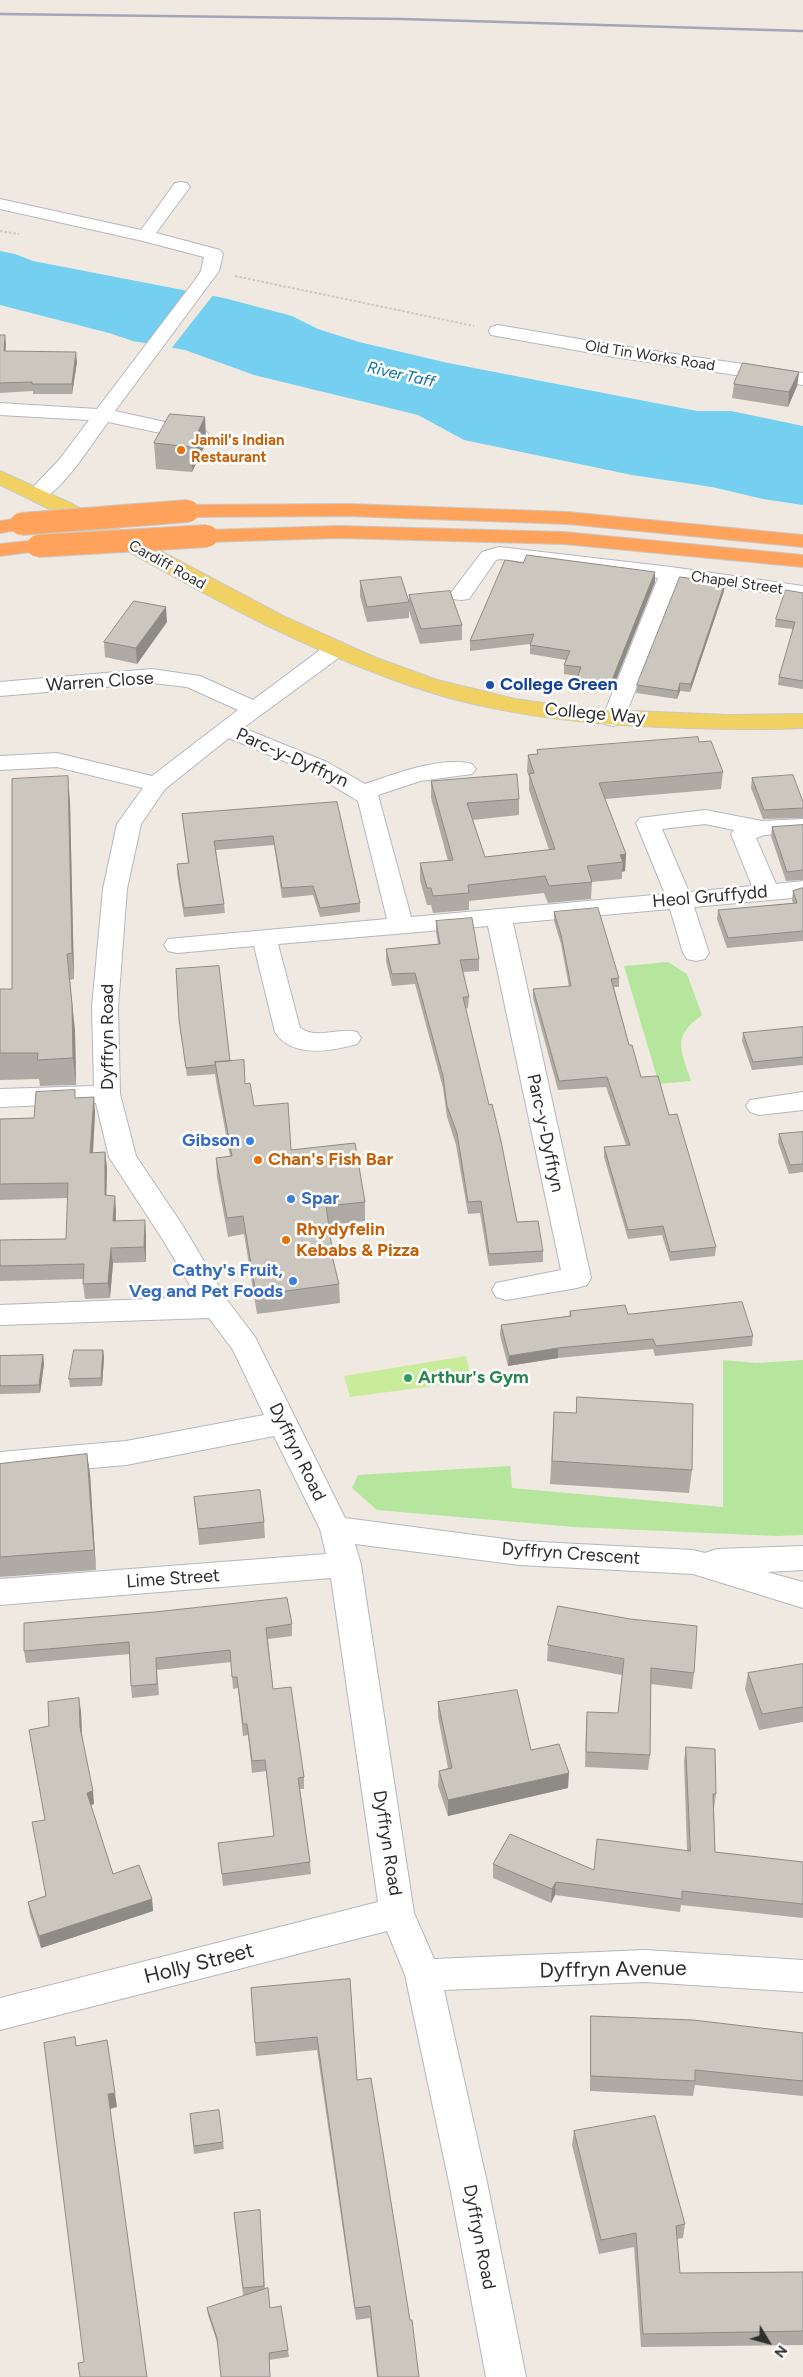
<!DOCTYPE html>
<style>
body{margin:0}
#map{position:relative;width:803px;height:2377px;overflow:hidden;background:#efe9e1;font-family:Figtree,sans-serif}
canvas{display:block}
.north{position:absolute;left:743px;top:2317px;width:50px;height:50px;-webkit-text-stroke:4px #fff;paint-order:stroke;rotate:127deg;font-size:14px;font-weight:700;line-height:20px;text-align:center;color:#2e2e2e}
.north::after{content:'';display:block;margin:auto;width:18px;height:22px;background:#2e2e2e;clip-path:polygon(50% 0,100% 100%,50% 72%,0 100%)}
</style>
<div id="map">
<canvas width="803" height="2377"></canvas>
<div class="north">N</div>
</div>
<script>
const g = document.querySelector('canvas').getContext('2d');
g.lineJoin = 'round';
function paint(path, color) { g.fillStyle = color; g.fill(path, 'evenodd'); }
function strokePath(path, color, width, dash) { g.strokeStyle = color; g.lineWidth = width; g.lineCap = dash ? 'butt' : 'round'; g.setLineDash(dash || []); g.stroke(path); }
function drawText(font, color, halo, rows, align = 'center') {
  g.font = font + ' Figtree,sans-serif'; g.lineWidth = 5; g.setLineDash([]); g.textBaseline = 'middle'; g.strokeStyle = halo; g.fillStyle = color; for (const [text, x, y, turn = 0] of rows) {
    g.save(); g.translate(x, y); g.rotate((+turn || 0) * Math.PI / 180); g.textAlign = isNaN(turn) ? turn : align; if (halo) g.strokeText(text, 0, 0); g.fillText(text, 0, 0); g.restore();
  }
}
const green = new Path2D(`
 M668 962 687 974 702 1015C671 1038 681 1048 691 1081L659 1084 624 966Z
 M723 1360 756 1363 803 1360V1535L776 1536 574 1527 377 1510 352 1488 358 1475 510 1466 512 1488 723 1507Z`);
const pitch = new Path2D(`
 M466 1356 472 1381 350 1397 344 1376Z`);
const water = new Path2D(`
 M0 251 15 254 33 261 224 298 292 316 318 329 359 342 448 363 697 411H731L803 426V505L763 499 712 487 632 475 464 440 418 415 254 375 185 350 133 341 109 333 0 305Z`);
const pier = new Path2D(`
 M189 290 214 294 170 350 145 346Z`);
const path = new Path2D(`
 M0 231 19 234
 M235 276 474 326`);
const minor = new Path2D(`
 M181 182 187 183 190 187 156 233 220 250 223 254 219 271 115 411 206 431 209 435 206 439 199 441 108 422C93 442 67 484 46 497 41 500 36 499 31 497L28 493 31 489 59 460 89 420 0 415V403L97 409 195 280 201 271 204 257 143 241 0 209V199L141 230 175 183Z
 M498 325 614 345 803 373V385L614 357 491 335 489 331 491 327Z
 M499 547 671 567 803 586V598L679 580 624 719 621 724 613 726 605 724 602 719 658 578 500 559 496 560 469 599 461 600 453 599 450 594 482 552Z
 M336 642 344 644 347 649 344 654 243 728 327 762 365 784C395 774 441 756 472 764L476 769 472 774 420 781 378 795 411 917 665 894 636 823 640 818 705 810 762 821 803 819V833L764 835 756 838 776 884 803 881V897L694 907 709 953 705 959 696 961 687 959 683 953 670 909 513 923 591 1278 587 1285 577 1288 506 1300 496 1297 492 1290 496 1283 561 1270 488 926 278 944 300 1028C319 1040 337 1027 357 1032L361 1038 357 1044C332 1051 292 1059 275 1032L254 946 177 953 168 951 164 945 168 939 387 919 358 801 310 772 229 738 165 789 141 824 127 889 118 1007 120 1094 136 1156 183 1226 227 1300 255 1337 345 1518 520 1541 693 1550 705 1553 717 1549 803 1546V1570L767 1572 803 1582V1608L693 1574 520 1565 355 1544 361 1565 414 1913 434 1959 645 1950 803 1960V1992L645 1982 444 1990 488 2187 526 2377H486L450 2187 405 1975 387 1931 0 2030V1998L378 1902 331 1578 0 1605V1579L326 1554 320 1529 274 1436 126 1465 0 1476V1452L126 1441 264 1415 233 1350 209 1318 0 1325V1305L197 1297 163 1240 109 1157 96 1103 0 1107V1089L94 1086 92 1007 103 889 117 824 143 788 57 767 0 770V756L57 753 152 776 238 710 187 687 152 683 0 696V682L152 669 200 676 253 700 328 644ZM705 824 734 830 731 834 752 886 689 892 662 829Z
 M803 1092V1110L759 1115 750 1112 746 1106 750 1100Z`);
const major = new Path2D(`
 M0 471 70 503 283 616 374 657 437 680 515 699 586 709 728 715 803 714V728C764 730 726 729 687 728 608 726 530 719 453 699 389 681 326 654 266 625 176 581 91 527 0 485Z`);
const highway = new Path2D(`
 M348 504 568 512 803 535V547L568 524 348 516 188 517 181 515 178 511 181 507 188 505Z
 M21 518 28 520 31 524 28 528 0 533V521Z
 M339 526 564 532 803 555V567L564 544 339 538 207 542 200 540 197 536 200 532 207 530Z
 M38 540 45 542 49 546 45 550 0 556V544Z`);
const rail = new Path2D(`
 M0 14 402 19 803 31`);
const highwayBridge = new Path2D(`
 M21 524 188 511
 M38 546 207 536`);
const wall = new Path2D(`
 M0 335 6 344 5 351 77 362 72 394H33V391L0 393Z
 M799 372 797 386 788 407 732 398 734 384Z
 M205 417 206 443 192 472 156 469 154 443Z
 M523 563 655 582 612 690 609 689 608 692 576 688 577 676 564 674V665L566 660 530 654V644L470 651V641Z
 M360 581 409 601V595L462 625V640L420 644 409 611V618L367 622 360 596Z
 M724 591 690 692 680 691 677 699 636 693 637 685Z
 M803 593V689L778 685 779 677 793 629 775 627 776 619Z
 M167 622 137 664 105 657 104 642Z
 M699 742 723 772 721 789 605 799 626 854 625 871 622 872V879L592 882 591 899 548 903 544 893 469 901V910L433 913 431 905H427L420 880V863L448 861 431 798V781L519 799V815L473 820 485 857 549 850 529 790V777L527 771 528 755 537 754V750Z
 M752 778 803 802V818L763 819 751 788Z
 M70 802 74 979 70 980 75 1031 76 1085 40 1086 39 1079 0 1080V989H12Z
 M337 802 360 903V912L320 917 313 895 282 898 274 845 216 850 224 904 225 913 184 917 177 873V864L188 863 182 814Z
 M803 825V880L786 881 771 836 772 827Z
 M803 888V941L727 948 717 919 718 910 793 903 792 900 793 891Z
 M554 912 619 978V987H614L629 1045 641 1077 669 1115 716 1247 715 1256 670 1261 662 1235 628 1239 604 1157V1147L626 1145 606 1087 558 1090 533 998V989L569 987 561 944 554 921Z
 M436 921 479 959V971L463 972 469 997 468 1008 465 1009 517 1222 543 1251V1262L489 1266 480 1213 468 1214 456 1145 447 1117 443 1088 415 984 392 986 386 961V949L438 944 436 932Z
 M176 969 230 1061 245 1084 254 1106 291 1150 365 1202V1221L329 1225 332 1248V1258L339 1284 340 1303 257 1314 244 1234 228 1237 217 1177 216 1158 230 1156 216 1081 215 1074 187 1076 180 1028Z
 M803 1027V1065L752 1070 742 1041 743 1033Z
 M76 1098 95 1112 93 1153 105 1152 107 1168 106 1196 116 1211V1221L146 1235V1262L113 1263 110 1298 85 1299 83 1284V1279L0 1281V1240L66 1239 68 1198 0 1200V1119L34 1118Z
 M803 1132V1172L789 1174 778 1142 779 1134Z
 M570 1311 628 1314 753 1336 752 1346 655 1356 653 1349 558 1358 508 1366 500 1335 501 1325 569 1316Z
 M103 1350 104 1358 102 1386 70 1387 69 1379Z
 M43 1355 44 1364 40 1393 0 1394V1356Z
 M577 1397 692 1470 689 1493 550 1484 554 1412 576 1413Z
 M87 1454 90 1474 96 1570 0 1577V1464Z
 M194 1497 264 1522 265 1538 199 1545Z
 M292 1624V1636L268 1639 273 1689 304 1777V1789H300L310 1862 311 1874 223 1886 218 1843 274 1836 266 1771 252 1773 248 1735 243 1736 238 1688 233 1689 231 1662 157 1670 159 1695 132 1698 131 1686 130 1654 26 1663 24 1651Z
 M548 1645 694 1673 692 1689 651 1684 650 1755 648 1770 585 1767 586 1727 587 1712 618 1713 622 1675 547 1661Z
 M803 1664V1722L759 1730 745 1689 748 1673Z
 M438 1702 531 1750 568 1788 448 1816 438 1786 439 1771 448 1768 438 1717Z
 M81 1711 82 1735 94 1804 91 1805 113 1874 152 1899 153 1911 41 1948 30 1915 28 1902 45 1896V1820L49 1726Z
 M686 1747 716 1794 714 1808 715 1852 803 1862V1918L681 1905 680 1912 555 1895 551 1903 493 1878V1864L594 1870 687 1850 684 1761Z
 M350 1979 357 2080 410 2320 419 2377H377L370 2318 356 2320 317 2050 256 2056 251 1988Z
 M591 2016 803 2033V2096L695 2085 693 2096 590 2091V2031Z
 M190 2114 223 2142 224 2149 194 2154Z
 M574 2131 685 2224 683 2238 677 2239 680 2273 803 2272V2345L641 2347 634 2247 599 2254 572 2145Z
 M260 2210 265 2289 270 2308 288 2350 289 2357 269 2360 218 2345 208 2315 207 2308 248 2295H243L234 2213Z`);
const shadedWall = new Path2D(`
 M5 335 6 344 5 360 4 351Z
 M76 352 77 362 72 394V384Z
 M799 372 797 386 788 407 789 392Z
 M205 417 206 443 192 472 191 447Z
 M655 572V582L612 690V680Z
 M725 583 724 591 690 692 691 684Z
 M166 607 167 622 137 664 136 648Z
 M610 680 609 689 608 692V683Z
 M680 683V691L677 699 678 691Z
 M68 776 70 802 74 979 72 953Z
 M626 854 625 871 622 872 623 862 620 855Z
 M72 1004 75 1031 76 1085 73 1058Z
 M94 1097 95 1112 92 1168 90 1153Z
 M105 1152 107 1168 106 1211 105 1195Z
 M115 1196 116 1211 115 1237 113 1221Z
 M145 1220 146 1235V1262L144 1247Z
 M111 1248 113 1263 110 1298 108 1283Z
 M558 1348V1358L508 1366 509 1356Z
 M103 1350 104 1358 102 1386 101 1378Z
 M43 1355 44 1364 40 1393 39 1385Z
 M87 1454 90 1474 96 1570 94 1550Z
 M79 1698 81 1711 82 1740 80 1727Z
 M569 1773 568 1788 448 1816V1800Z
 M93 1791 94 1804 88 1806 87 1793Z
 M556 1882 555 1895 551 1903 552 1889Z
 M152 1899 153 1911 41 1948 39 1936Z
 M115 2093 117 2107 110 2109 108 2094Z`);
const building = new Path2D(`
 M0 335H5L4 351 76 352 72 384H32V382L0 383Z
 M743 363 799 372 789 392 734 384Z
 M170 414 205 417 191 447 154 443Z
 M527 555 655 572 612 680H610L608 683 577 678 581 667 564 665 570 651 530 645 534 634 470 641 505 560 523 563Z
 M401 577 409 602 367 607 360 581Z
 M680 577 725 583 691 684 680 683 678 691 637 685Z
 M786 590 803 593V681L779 677 795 622 776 619Z
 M450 591 462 625 421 629 409 595Z
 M134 601 166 607 136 648 104 642Z
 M698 737 699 742 711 741 723 772 599 783 626 854 620 855 623 862 587 866 592 882 549 886 545 876 468 885 469 893 433 896 431 888H427L420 863 453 860 431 781 517 774 519 799 467 803 485 857 555 849 529 774 534 773 528 755 538 754 537 750Z
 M793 775 803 802V808L764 810 752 778Z
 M68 776 72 953 67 954 72 1004 73 1058 37 1060 38 1053H0V989H12V779Z
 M337 802 360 903 320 908 313 886 282 888 273 836 214 841 224 904 184 908 177 864 189 863 182 814Z
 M803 825V870L787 872 772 827Z
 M803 888V931L728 938 718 910 797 903 793 891Z
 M598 908 619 978 611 979 629 1045H632L641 1077 658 1076 669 1115 677 1114 716 1247 670 1252 663 1226 628 1230 604 1147 630 1145 607 1077 559 1081 533 989 571 986 561 935 554 912Z
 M472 918 479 959 460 960 469 997H463L489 1105 492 1104 501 1141 517 1222 538 1221 543 1251 489 1254 481 1201 468 1202 457 1133 447 1106 443 1076 415 973 392 974 386 949 440 944 436 921Z
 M219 966 230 1061 215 1062V1065L186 1068 179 1020 176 969Z
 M803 1027V1057L753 1062 743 1033Z
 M244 1060 245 1084 250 1083 254 1106 288 1103 291 1150 355 1143 365 1202 326 1206 332 1248H330L339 1284 256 1295 243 1216 227 1218 216 1158 232 1156 215 1062Z
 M75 1090V1098L94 1097 90 1153 105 1152V1195L115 1196 113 1221 145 1220 144 1247 111 1248 108 1283 83 1284 84 1264 0 1266V1240L66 1239 68 1183 0 1184V1119L34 1118 36 1092Z
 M803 1132V1164L790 1165 779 1134Z
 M742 1302 753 1336 656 1346 653 1339 558 1348 509 1356 501 1325 571 1316 570 1311 625 1305 628 1314Z
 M74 1350H103L101 1378 69 1379Z
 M43 1355 39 1385 0 1386V1356Z
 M577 1397 693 1404 692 1470 552 1461 554 1412 576 1413Z
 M87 1454 94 1550 0 1557V1464Z
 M260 1490 264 1522 198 1529 194 1497Z
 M287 1598 292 1624 266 1628 273 1689 291 1687 304 1777 298 1778 310 1862 222 1874 218 1843 274 1836 265 1760 252 1761 247 1724H243L237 1677H232L230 1650 156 1658 157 1684 131 1686 129 1642 24 1651V1623L155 1612Z
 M558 1606 630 1619 697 1626 694 1673 651 1668 650 1755 586 1752 587 1712 618 1713 624 1659 548 1645Z
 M803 1664V1707L762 1714 748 1673Z
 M517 1690 531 1750 559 1744 569 1773 448 1800 439 1771 452 1768 438 1702Z
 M79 1698 80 1727 93 1791 87 1793 113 1874 139 1865 152 1899 39 1936 28 1902 46 1896 32 1822 45 1820 29 1730 49 1726 48 1702Z
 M686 1747 715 1749 716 1794H713L715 1852 803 1862V1904L682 1891V1899L556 1882 552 1889 493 1864 510 1834 594 1870 597 1839 690 1851Z
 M350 1979 357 2080 371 2078 410 2320H412L419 2377H378L370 2306 355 2308 317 2037 255 2043 251 1988Z
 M591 2016 693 2020 803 2033V2081L695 2070V2081L591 2076Z
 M75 2037 76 2046 107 2040 115 2093 108 2094 147 2377H80L78 2363 84 2362 44 2043Z
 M219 2110 223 2142 194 2146 190 2114Z
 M655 2116 685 2224 676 2226 680 2273 803 2272V2331L643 2334 636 2233 601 2240 574 2131Z
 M260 2210 264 2286 243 2288 234 2213Z
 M268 2288 270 2308 281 2306 288 2350 269 2353 270 2377H221L217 2338 207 2308Z`);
const markers = [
 [181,450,5,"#e8710a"],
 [490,685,5,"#1a4fb4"],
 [250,1141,5,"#3f7fe0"],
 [258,1160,5,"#e8710a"],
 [291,1199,5,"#3f7fe0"],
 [286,1240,5,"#e8710a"],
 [293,1281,5,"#3f7fe0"],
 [408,1378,5,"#2e9e5b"]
];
const farStreetnames = [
 ["Old Tin Works Road",650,356,9],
 ["Cardiff Road",167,565,29],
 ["Chapel Street",737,583,8]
];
const farFoodnames = [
 ["Jamil's Indian",191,441],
 ["Restaurant",191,458]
];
const farWaternames = [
 ["River Taff",401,375,13]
];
const streetNames = [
 ["Warren Close",100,682,-4],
 ["College Way",595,714,5],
 ["Parc-y-Dyffryn",292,758,24],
 ["Heol Gruffydd",710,897,-5],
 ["Dyffryn Road",108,1037,-90],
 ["Parc-y-Dyffryn",545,1133,78],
 ["Dyffryn Road",297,1452,64],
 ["Dyffryn Crescent",571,1554,4],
 ["Lime Street",173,1579,-4],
 ["Dyffryn Road",387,1843,81],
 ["Dyffryn Road",479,2237,79]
];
const transitNames = [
 ["College Green",500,685]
];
const shopNames = [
 ["Gibson",240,1141],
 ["Spar",301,1199,"left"],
 ["Cathy's Fruit,",283,1271],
 ["Veg and Pet Foods",283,1292]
];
const foodNames = [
 ["Chan's Fish Bar",268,1160],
 ["Rhydyfelin",296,1230],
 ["Kebabs & Pizza",296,1251]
];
const leisureNames = [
 ["Arthur's Gym",418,1378]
];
const nearStreetnames = [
 ["Holly Street",199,1964,-14],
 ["Dyffryn Avenue",613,1970,-1]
];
paint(green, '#b6e59e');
paint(pitch, '#c9ec9a');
paint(water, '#75cff0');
paint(pier, '#efe9e1');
strokePath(minor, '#b4b7c1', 2);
strokePath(major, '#c9c9c9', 2);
strokePath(highway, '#c9c9c9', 2);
strokePath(path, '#c9c9c9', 2, [2.5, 2]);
paint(minor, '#fff');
paint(major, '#f2d163');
paint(highway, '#ffa35c');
strokePath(rail, '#a3a6b8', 2.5);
strokePath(highwayBridge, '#c9c9c9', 24, []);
strokePath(highwayBridge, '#ffa35c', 22);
paint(wall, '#afaba4');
paint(shadedWall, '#8e8b86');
paint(building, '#cbc7bf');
strokePath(building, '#8e8b86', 1);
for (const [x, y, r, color] of markers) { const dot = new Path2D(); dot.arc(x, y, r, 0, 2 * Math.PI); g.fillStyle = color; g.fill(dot); strokePath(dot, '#fff', 2); }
drawText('15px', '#2e2e2e', '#fff', farStreetnames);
drawText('bold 15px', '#c56008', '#fff', farFoodnames, 'left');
drawText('italic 16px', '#0d6fa3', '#fff', farWaternames);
drawText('18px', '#2e2e2e', '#fff', streetNames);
drawText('bold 18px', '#164399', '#fff', transitNames, 'left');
drawText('bold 18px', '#366cbe', '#fff', shopNames, 'right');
drawText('bold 18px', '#c56008', '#fff', foodNames, 'left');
drawText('bold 18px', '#27864d', '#fff', leisureNames, 'left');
drawText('21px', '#2e2e2e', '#fff', nearStreetnames);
</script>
